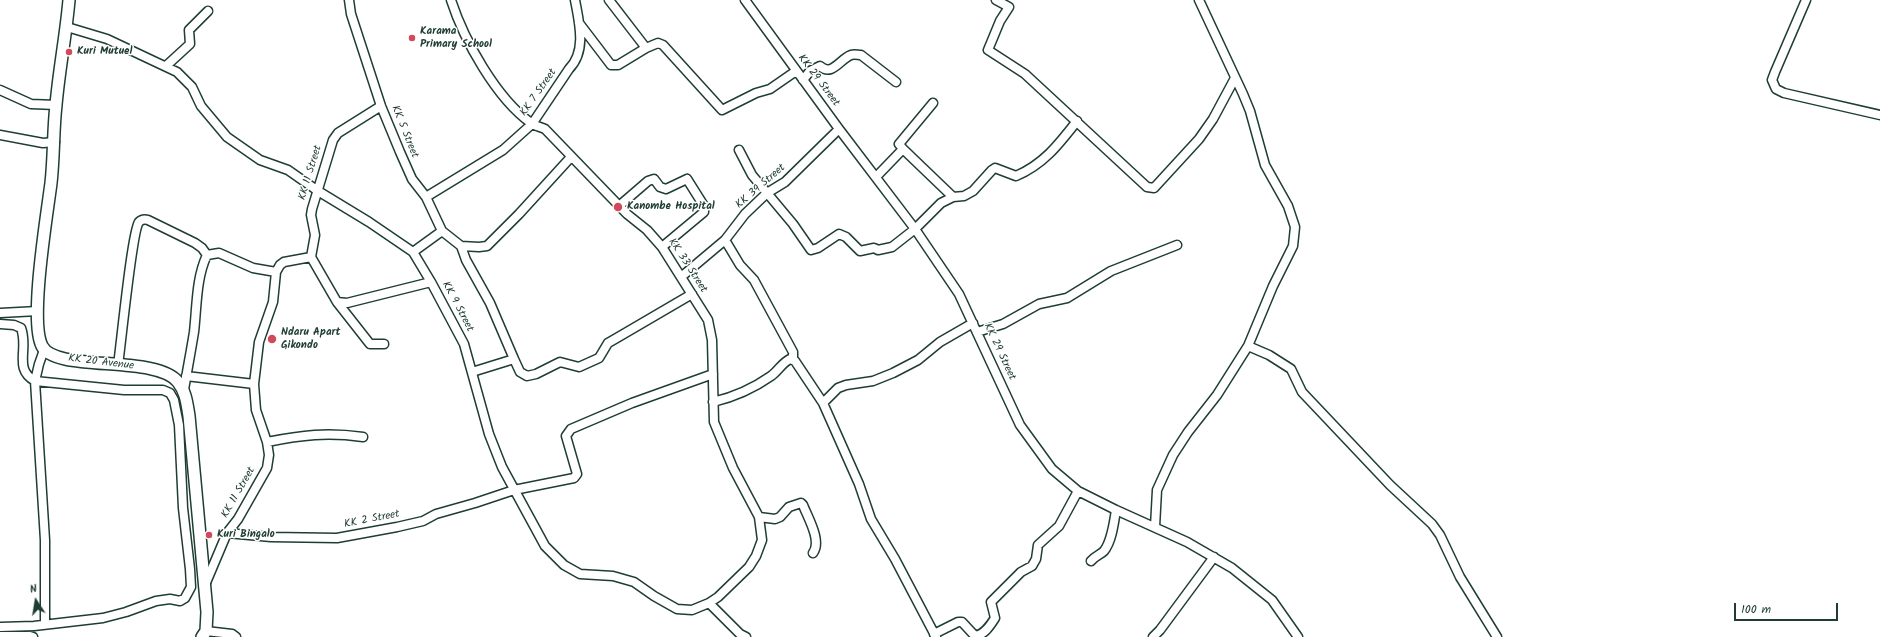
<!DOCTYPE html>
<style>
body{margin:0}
#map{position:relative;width:1880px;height:637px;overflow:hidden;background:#fff;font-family:Kalam,sans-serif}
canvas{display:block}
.north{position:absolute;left:16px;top:581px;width:40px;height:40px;-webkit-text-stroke:3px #fff;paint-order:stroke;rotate:348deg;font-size:11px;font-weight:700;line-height:16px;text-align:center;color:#1f3d34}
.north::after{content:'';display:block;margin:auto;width:14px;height:18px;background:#1f3d34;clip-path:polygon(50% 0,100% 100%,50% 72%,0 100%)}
.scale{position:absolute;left:1734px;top:603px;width:104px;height:18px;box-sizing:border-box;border:2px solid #1f3d34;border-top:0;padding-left:5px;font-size:12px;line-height:14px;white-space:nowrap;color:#1f3d34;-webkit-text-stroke:3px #fff;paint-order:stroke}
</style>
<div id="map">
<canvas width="1880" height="637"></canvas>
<div class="north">N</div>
<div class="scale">100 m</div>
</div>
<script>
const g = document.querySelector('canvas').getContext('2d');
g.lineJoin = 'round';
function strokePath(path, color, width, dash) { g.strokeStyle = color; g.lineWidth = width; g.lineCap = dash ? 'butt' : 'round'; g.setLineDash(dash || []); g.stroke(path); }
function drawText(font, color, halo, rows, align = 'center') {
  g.font = font + ' Kalam,sans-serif'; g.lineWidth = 3; g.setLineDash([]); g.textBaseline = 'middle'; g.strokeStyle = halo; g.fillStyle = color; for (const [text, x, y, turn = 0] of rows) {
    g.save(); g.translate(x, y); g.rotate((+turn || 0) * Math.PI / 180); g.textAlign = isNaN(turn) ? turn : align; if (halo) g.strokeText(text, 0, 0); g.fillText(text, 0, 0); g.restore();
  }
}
const minor = new Path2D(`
 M349 0 351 14 381 106 400 152 412 179 426 197 442 231 413 252
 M451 0C464 40 496 98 531 123 535 126 541 127 545 129L627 214 647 230 662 247 708 320 712 340 714 422 733 468 759 517 762 540 756 556 749 567 718 597 709 603
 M609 0 646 48
 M745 0 839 129 915 229 959 294 1020 425 1052 469 1078 491 1116 510 1187 542 1232 568 1272 600 1298 637
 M996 0 1009 7 1000 21 988 50 1025 74 1147 187 1154 188 1199 139 1213 119 1235 78
 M1199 0 1243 94 1250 111 1265 165 1288 206 1295 227 1293 246 1273 286 1248 346
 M1806 0 1775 72 1772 80 1776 89 1784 93 1880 115
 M579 23 611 65H618L646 48 658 43 663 45 722 110 756 93 770 89 796 71
 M67 27 107 39 177 72 192 87 201 106 227 137 260 160 288 170 318 191 369 222 413 252 431 282 464 344 489 434 502 467 545 546 564 565 580 574 613 576 634 582 654 596 677 609 692 610 709 603 740 634 746 637
 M166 66 190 44 189 30 208 11
 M803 80 810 71 820 66C832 77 840 59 851 55 854 54 858 55 861 55L896 82
 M0 90 31 104 56 105
 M0 135 43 143 55 142
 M903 149 899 144 933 103
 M739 150 752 175 793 224 811 250 818 248 839 234 846 237 860 251 874 248 878 250 892 247 915 229 941 203 953 197 964 196 973 191 992 170 995 168 1016 176C1044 164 1059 144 1077 121
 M876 177 903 149 953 197
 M426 197 503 150 532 124 569 69C587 51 579 22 575 0
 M619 206 648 181 654 179 660 187 666 189 687 179 704 206V212L662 247
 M442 231 461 246 479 247 487 246 519 214 571 157
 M725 240 740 265 754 280 793 352V360
 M461 246 466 260 490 303 514 359 472 372
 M311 257 337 302 347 303 431 282
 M681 277 725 240 745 214 767 193 785 182 839 129
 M337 302 370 344H384
 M0 313 38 311
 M0 324 14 325 21 328C29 349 13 369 35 381L124 390H163L170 393 174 400 179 425 183 508 190 569 191 587 185 598 180 601 170 599 156 601 126 612 103 618 34 626 0 627
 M977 332 1003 324 1039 304 1067 298 1111 271 1177 245
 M44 350 39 364 35 381 45 540V624
 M514 359 520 372 527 376 536 374 560 362 579 367 599 358 608 343 615 339 692 294
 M118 365C121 345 132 231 139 222 142 219 145 219 148 220L195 243 202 248 207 255 219 253 253 268 276 272
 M186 376 254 384
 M184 390C187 371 191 351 194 332 197 306 196 278 207 255
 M713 402C734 397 754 388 771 376 778 371 782 363 790 359L795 361 823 403 859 484 871 519 895 559 936 637
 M823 403 838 388 846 385 873 381 893 373 918 360 940 342 973 323
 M267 442C302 435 327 432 363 437
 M759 517 775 519 780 517 789 507 801 503 803 505C808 518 822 541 813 553
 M1155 527 1157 490 1173 455 1188 432 1217 395 1248 346 1269 355 1291 369 1302 392 1390 485 1432 524 1440 535 1460 577 1497 637
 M227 533 271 537 337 538 397 527 423 521 436 514 475 503 514 490 574 478 577 474 566 436 571 429 632 403 713 374
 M1091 561C1095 556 1100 555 1104 551 1112 541 1114 522 1116 510
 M205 585 227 533 238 519 267 468 269 455 267 442 256 410 254 384 259 342 273 302 276 272 280 265 284 262 311 257 315 235 311 215 312 209 333 140 338 133 381 106
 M206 631 232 634 236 637
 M934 634 958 622H962L975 636C984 635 990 626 995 618L991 602 1021 572 1032 566 1036 559 1038 545 1059 526 1078 491
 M0 636H30L33 637
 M1153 637 1160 630 1214 557`);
const major = new Path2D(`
 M69 0C66 35 59 70 56 105 53 131 54 157 51 183 47 215 29 321 42 346 55 373 156 354 178 382 186 392 187 404 189 416L207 612 206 631 202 637`);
const markers = [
 [412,38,4,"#d1495b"],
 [69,52,4,"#d1495b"],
 [618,207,5,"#d1495b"],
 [272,339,5,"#d1495b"],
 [209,535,4,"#d1495b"]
];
const poiNames = [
 ["Karama",420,32],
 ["Primary School",420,45],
 ["Kuri Mutuel",77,52],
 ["Kanombe Hospital",627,207],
 ["Ndaru Apart",281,333],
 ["Gikondo",281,346],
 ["Kuri Bingalo",217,535]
];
const streetNames = [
 ["KK 29 Street",818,81,53],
 ["KK 7 Street",539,93,-55],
 ["KK 5 Street",404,132,68],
 ["KK 11 Street",311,173,-73],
 ["KK 39 Street",761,187,-41],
 ["KK 33 Street",687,266,57],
 ["KK 9 Street",457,307,62],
 ["KK 29 Street",999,352,65],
 ["KK 20 Avenue",101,363,7],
 ["KK 11 Street",239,493,-60],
 ["KK 2 Street",372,520,-11]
];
strokePath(minor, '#1f3d34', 11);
strokePath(major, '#1f3d34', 14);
strokePath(minor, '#fff', 8);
strokePath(major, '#fff', 11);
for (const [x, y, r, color] of markers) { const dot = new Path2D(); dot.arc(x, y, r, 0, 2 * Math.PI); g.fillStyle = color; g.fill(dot); strokePath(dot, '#fff', 1.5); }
drawText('bold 11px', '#1f3d34', '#fff', poiNames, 'left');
drawText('11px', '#1f3d34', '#fff', streetNames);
</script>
